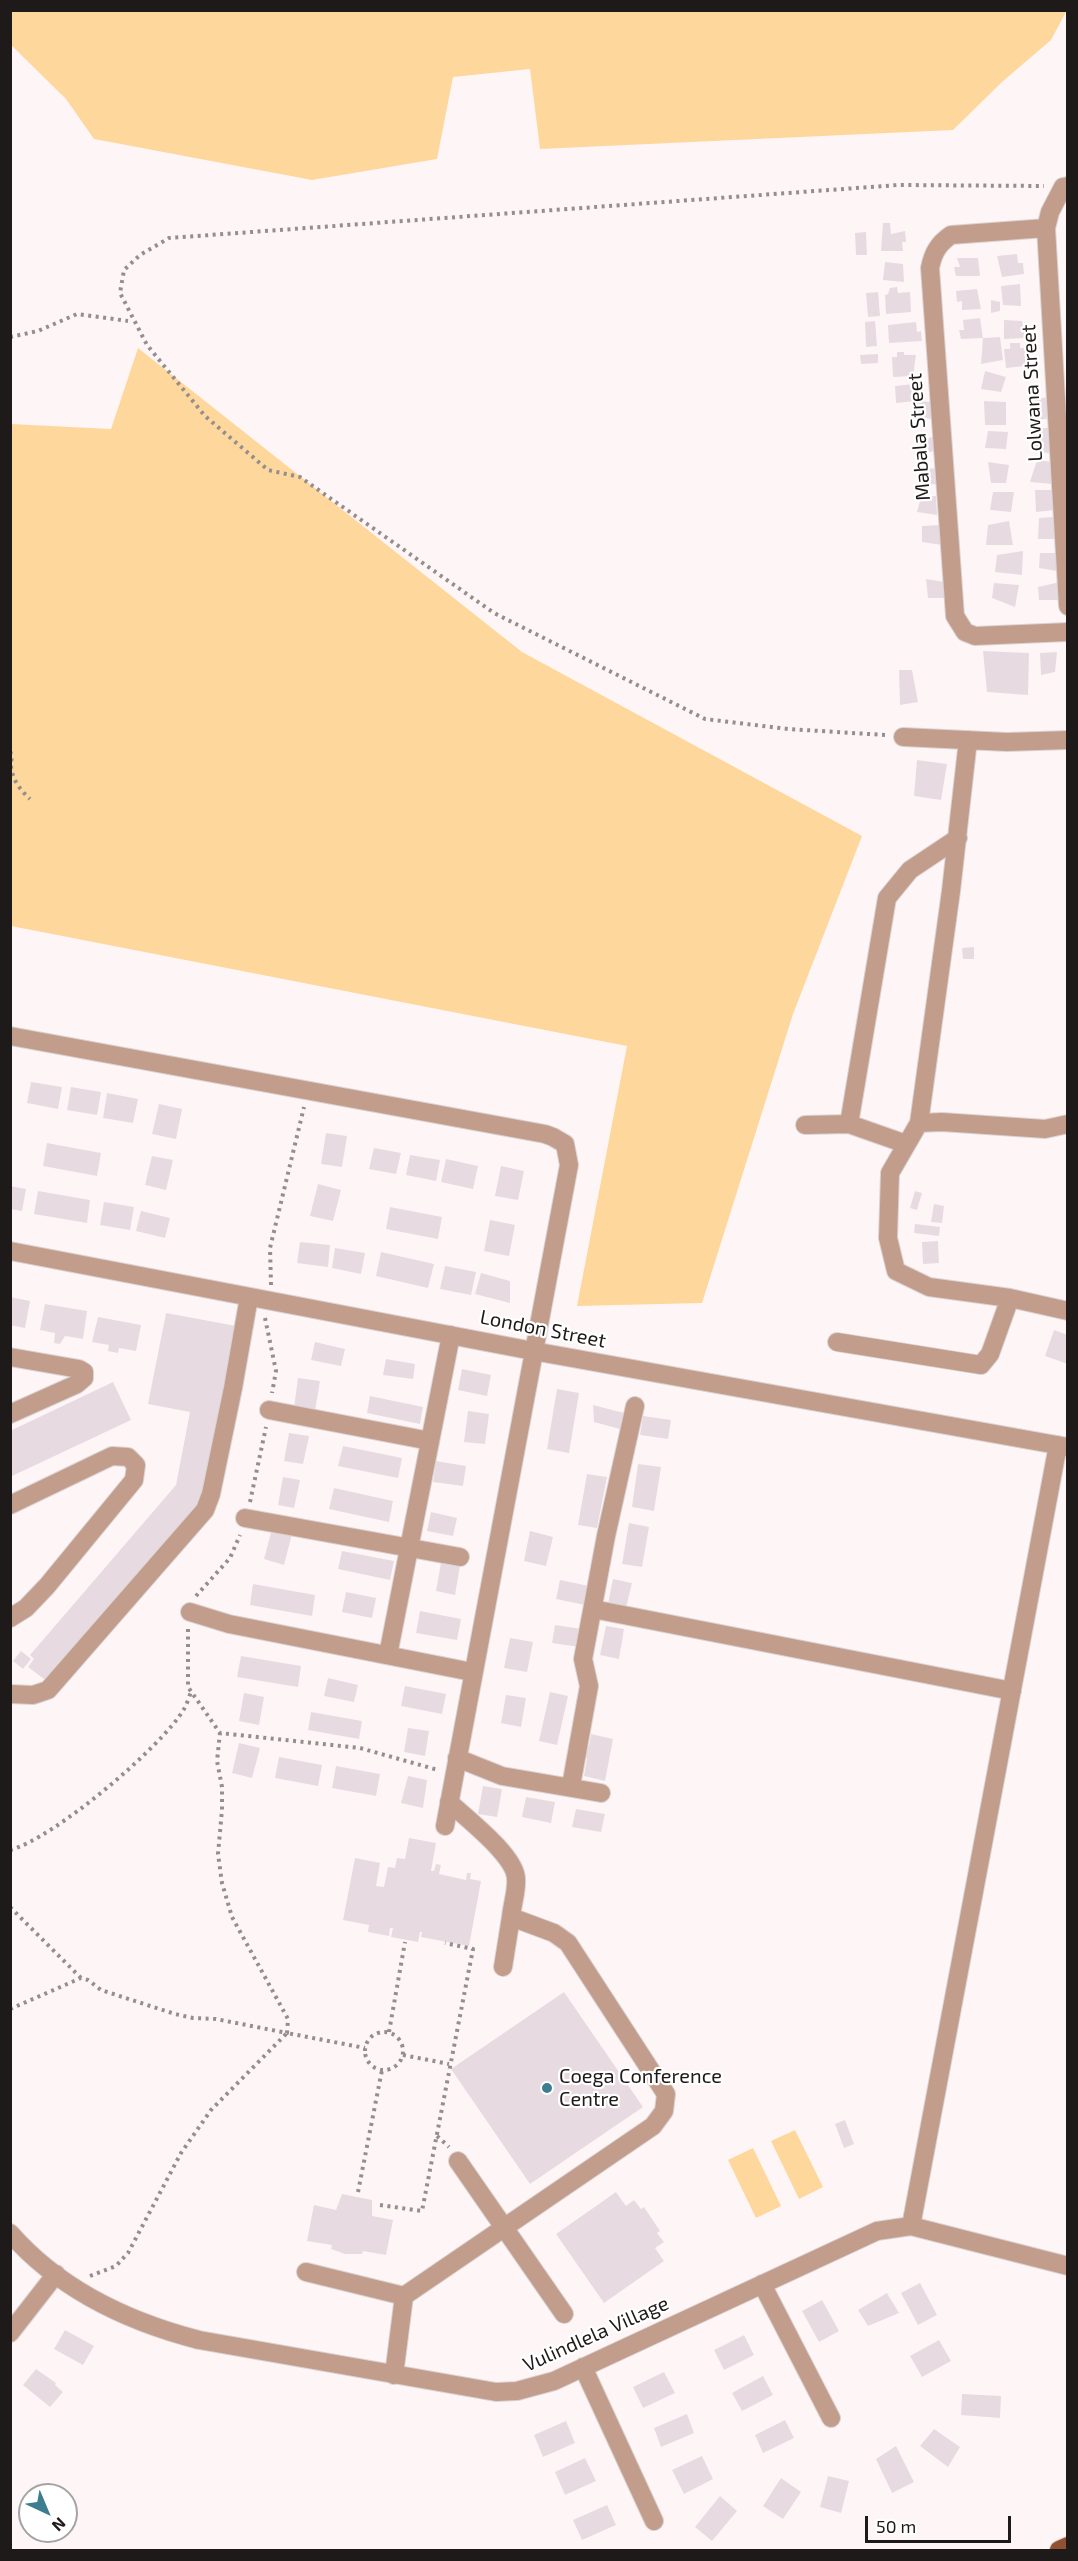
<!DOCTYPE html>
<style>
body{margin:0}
#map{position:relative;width:1078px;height:2561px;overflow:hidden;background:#fef6f6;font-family:"Exo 2",sans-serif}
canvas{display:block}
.frame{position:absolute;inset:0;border:12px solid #1f1a1a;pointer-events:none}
.north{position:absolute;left:18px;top:2483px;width:60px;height:60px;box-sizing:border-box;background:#fff;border:2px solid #a5a3a3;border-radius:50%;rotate:136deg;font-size:16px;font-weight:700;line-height:24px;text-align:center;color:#1f1a1a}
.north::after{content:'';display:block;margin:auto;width:21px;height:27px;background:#3c7e90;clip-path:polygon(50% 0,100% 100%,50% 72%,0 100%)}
.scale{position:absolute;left:865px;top:2516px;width:146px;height:27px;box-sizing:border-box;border:3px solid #1f1a1a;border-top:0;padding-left:8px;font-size:18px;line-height:21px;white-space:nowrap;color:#1f1a1a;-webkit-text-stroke:4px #fff;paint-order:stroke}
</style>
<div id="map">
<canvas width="1078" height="2561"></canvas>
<div class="frame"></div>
<div class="north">N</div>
<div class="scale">50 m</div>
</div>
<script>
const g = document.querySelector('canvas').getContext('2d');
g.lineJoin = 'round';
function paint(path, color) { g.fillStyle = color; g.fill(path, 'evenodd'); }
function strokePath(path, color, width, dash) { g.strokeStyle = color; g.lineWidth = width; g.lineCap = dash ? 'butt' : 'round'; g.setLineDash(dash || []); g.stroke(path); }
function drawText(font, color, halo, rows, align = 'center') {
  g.font = font + ' "Exo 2",sans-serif'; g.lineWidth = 4.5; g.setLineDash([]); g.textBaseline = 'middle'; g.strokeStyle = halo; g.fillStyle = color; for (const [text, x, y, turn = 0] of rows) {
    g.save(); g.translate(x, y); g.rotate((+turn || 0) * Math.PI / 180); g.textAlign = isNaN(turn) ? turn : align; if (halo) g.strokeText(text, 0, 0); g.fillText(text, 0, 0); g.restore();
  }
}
const green = new Path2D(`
 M1067 10 1051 40 1002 82 953 130 540 149 530 69 453 77 437 159 312 180 94 139 66 99 10 44 11 10Z
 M138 348 522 652 862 836 793 1014 702 1303 577 1306 627 1046 11 926V424L111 429Z
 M795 2130 823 2187 799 2199 771 2141Z
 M753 2148 781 2206 756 2218 728 2160Z`);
const building = new Path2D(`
 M883 223H890L891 234 905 231 906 242H902L903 251H881Z
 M866 232 867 255H856L855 233Z
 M1017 254 1018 263H1023L1024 274 1002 277 997 256Z
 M957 258H978L980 276H956L954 267H960Z
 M885 262 903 264 904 282 883 280Z
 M1020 284 1021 306 1003 305 1001 286Z
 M897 287 898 293 910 292 911 312 886 314 885 295 888 294 890 288Z
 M977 289 981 309 962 310V301L957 302 956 291Z
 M878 292 880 316 868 317 866 293Z
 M991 300 1000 302V311L991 313Z
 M980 318 983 338 961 339 959 330H964L963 320Z
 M1004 320 1022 321 1025 338 1004 339Z
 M875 321 877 346 866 347 865 322Z
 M916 322 917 332 921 331 922 341 889 343 888 325Z
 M1000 337 1003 360 981 364 983 338Z
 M1010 343H1020V348H1025V366L1006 368 1004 349H1010Z
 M897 352H904V355H916L913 376 893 377 892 357H897Z
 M878 354V363L861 364 860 355Z
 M985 371 1006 377 1001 392 981 389Z
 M914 384 916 401 933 402 931 419 915 417 916 401 896 403 895 386Z
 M1049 397 1047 419 1030 420 1027 400Z
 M984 401 1006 402V425H985Z
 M1048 428 1052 454 1032 450 1029 429Z
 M988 431 1008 432 1006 449 985 448Z
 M935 436V451L918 454 919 441Z
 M1037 460 1052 462V484L1030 482Z
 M988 462 1009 465 1006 483H991Z
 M922 467 937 469 939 484 920 485Z
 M1035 490H1054L1056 510 1036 512Z
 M993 492H1014L1011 512 990 510Z
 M936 496 937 515 917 512 921 497Z
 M1054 517 1058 539H1038L1039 518Z
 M1009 521 1013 545H986L988 525Z
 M940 525 942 545 922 542V526Z
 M1023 551 1022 575 995 572 997 555Z
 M1040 553H1056L1057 571 1039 568Z
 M926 579 945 582 947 598H928Z
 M1060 582 1062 600H1039L1038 587Z
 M994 583 1019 585 1015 607 992 598Z
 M983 651 1029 653 1028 695 987 692Z
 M1057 652 1055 672 1041 675 1040 653Z
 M899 670H912L918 702 900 705Z
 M917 760 947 764 941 800 914 796Z
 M974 947V959H963L962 948Z
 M31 1082 62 1087 58 1109 27 1103Z
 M71 1087 101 1092 97 1115 67 1110Z
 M107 1093 138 1099 133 1123 103 1118Z
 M159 1104 182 1109 176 1139 152 1134Z
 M326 1133 347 1136 342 1167 321 1164Z
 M47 1143 101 1153 97 1176 43 1166Z
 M374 1148 401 1153 396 1174 369 1169Z
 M410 1155 440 1160 436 1181 406 1175Z
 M152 1156 173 1160 166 1190 145 1185Z
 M446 1159 478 1166 473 1189 441 1182Z
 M501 1166 524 1171 518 1200 495 1196Z
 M318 1184 341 1190 333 1221 310 1216Z
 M10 1186 26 1189 22 1211 10 1209Z
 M38 1191 90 1200 87 1223 34 1214Z
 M915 1191 922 1193 917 1210 910 1208Z
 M104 1202 134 1207 130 1230 100 1225Z
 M934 1204 944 1206 942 1223 931 1222Z
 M390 1207 442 1217 438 1239 386 1229Z
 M141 1211 170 1218 165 1238 136 1231Z
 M490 1220 515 1225 509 1256 484 1251Z
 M915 1224 940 1227 939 1236 914 1233Z
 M938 1241 939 1263 923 1264 922 1242Z
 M300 1242 330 1245 328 1267 297 1263Z
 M335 1248 365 1253 361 1274 332 1268Z
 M381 1252 434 1264 428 1288 376 1276Z
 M445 1266 476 1272 471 1295 440 1289Z
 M481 1273 510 1281V1303L475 1294Z
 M10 1297 30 1301 25 1328 10 1325Z
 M45 1304 87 1311 83 1339 65 1336 60 1344 54 1343 55 1333 40 1330Z
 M166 1313 236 1326 202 1500 48 1682 28 1667 34 1659 30 1655 176 1485 190 1412 148 1404Z
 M98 1317 141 1325 136 1351 119 1348 118 1353 108 1351 109 1345 92 1342Z
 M1054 1330 1068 1335V1364L1045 1356Z
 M315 1342 345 1349 341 1366 311 1360Z
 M386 1359 415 1364 413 1379 383 1375Z
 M462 1369 491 1375 487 1396 458 1390Z
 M298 1378 320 1381 315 1411 294 1408Z
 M113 1382 131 1420 10 1477V1431Z
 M557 1389 579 1393 569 1453 547 1449Z
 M370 1396 423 1407 420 1424 367 1413Z
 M593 1405 624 1413 620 1429 594 1422Z
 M468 1411 489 1414 485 1444 464 1442Z
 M643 1416 671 1420 668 1439 640 1435Z
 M289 1433 309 1436 303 1464 284 1461Z
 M343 1446 402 1458 398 1478 338 1466Z
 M436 1461 466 1466 463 1486 433 1482Z
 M638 1464 661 1467 654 1511 632 1507Z
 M587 1474 607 1477 597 1528 578 1525Z
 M283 1477 300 1480 294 1508 278 1505Z
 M334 1488 393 1501 389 1522 329 1509Z
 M431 1512 457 1518 453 1536 427 1531Z
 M629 1523 649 1527 642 1567 622 1564Z
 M272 1529 292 1534 284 1565 264 1559Z
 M530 1531 553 1537 546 1566 524 1561Z
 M342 1551 394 1561 390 1580 338 1569Z
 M441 1563 460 1566 455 1595 436 1591Z
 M613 1579 632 1583 626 1608 608 1604Z
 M560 1580 589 1586 585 1605 556 1599Z
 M253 1584 315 1595 312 1616 250 1605Z
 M346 1592 376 1598 372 1618 342 1612Z
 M420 1611 461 1619 457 1640 416 1633Z
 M555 1625 582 1629 579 1647 552 1643Z
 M606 1626 624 1629 619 1659 600 1655Z
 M510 1638 533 1642 527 1672 504 1668Z
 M21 1651 31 1659 23 1669 13 1661Z
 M241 1656 301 1666 298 1687 237 1677Z
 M328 1678 358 1685 354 1702 324 1696Z
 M405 1686 446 1694 442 1714 401 1706Z
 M550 1692 568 1696 557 1745 539 1741Z
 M244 1693 264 1697 259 1725 239 1721Z
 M506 1695 526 1698 521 1727 501 1723Z
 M311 1712 362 1721 359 1739 308 1730Z
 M408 1728 429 1731 425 1756 404 1752Z
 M591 1734 613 1739 605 1781 584 1776 587 1758 583 1755 585 1745 589 1746Z
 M239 1743 260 1748 252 1778 232 1773Z
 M279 1757 322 1765 318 1786 275 1778Z
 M336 1766 380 1774 376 1796 332 1788Z
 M408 1776 427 1780 423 1808 401 1803Z
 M483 1786 502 1789 497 1817 478 1814Z
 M526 1797 555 1802 551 1823 522 1817Z
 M576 1809 605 1814 601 1832 572 1827Z
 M409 1838 436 1843 431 1871H434L436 1864 441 1865 439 1874 466 1880 467 1873H471L470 1879 481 1881 469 1946 421 1937 422 1932H420L418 1942 391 1937 393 1928H390L389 1936 368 1932 369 1925 343 1920 355 1858 380 1863 376 1886 384 1887 388 1867 395 1868 397 1858 405 1859Z
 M564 1992 643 2107 530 2184 451 2069Z
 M845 2120 854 2144 844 2148 835 2124Z
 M616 2192 626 2206 634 2200 641 2209 644 2207 660 2231 657 2233 664 2242 655 2248 664 2261 604 2303 556 2234Z
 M342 2194 372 2200V2216L393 2220 386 2255 363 2251 362 2254H345L331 2249 332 2245 307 2241 314 2205 336 2210Z
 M920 2283 937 2315 918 2325 901 2293Z
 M887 2293 899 2313 868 2326 858 2310Z
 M822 2300 839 2331 819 2342 802 2311Z
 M65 2330 94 2346 83 2365 54 2349Z
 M744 2335 754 2355 724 2370 714 2350Z
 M939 2340 951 2361 922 2377 910 2356Z
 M36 2369 56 2383 55 2385 63 2392 50 2407 23 2385Z
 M664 2372 675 2393 643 2408 633 2387Z
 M763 2376 773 2395 742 2411 732 2393Z
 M962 2394 1001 2396 1000 2418 961 2415Z
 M687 2414 694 2433 661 2447 654 2428Z
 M785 2420 794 2438 763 2453 755 2435Z
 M566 2421 575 2443 543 2457 534 2435Z
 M934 2429 960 2447 948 2467 920 2446Z
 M896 2446 914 2482 892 2493 876 2459Z
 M702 2456 713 2479 684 2494 672 2470Z
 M585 2458 596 2481 565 2495 555 2472Z
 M828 2476 849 2481 841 2513 820 2507Z
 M781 2478 801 2492 783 2519 763 2506Z
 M720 2496 737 2511 712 2541 695 2527Z
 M607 2505 616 2525 582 2540 573 2520Z`);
const path = new Path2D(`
 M10 337 38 331 77 314 128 321
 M885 735 788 729 705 719 494 613 300 477 268 470 205 416 147 345 120 293 124 270 140 255 169 238 898 185 1044 186
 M10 751C13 758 11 759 11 765 11 778 21 791 30 799
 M271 1285 270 1248 304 1107
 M265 1318 276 1371 272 1393
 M250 1502 266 1427
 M196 1596 230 1558 240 1535
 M188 1629V1687L220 1733 360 1748 438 1770
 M10 1850C53 1839 162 1747 184 1709 187 1704 189 1697 191 1692
 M10 1907 81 1978
 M10 2009 81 1978 88 1980 101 1990 175 2014 193 2018 216 2019 287 2033 288 2019 232 1917 222 1883 218 1854 222 1810V1787L217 1761 220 1733
 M389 2032 405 1942
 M365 2051a19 19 0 1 1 38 0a19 19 0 1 1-38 0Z
 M403 2055 449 2064
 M437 2136 449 2147
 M358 2192 382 2070
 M380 2205 422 2211 473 1949 445 1943
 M90 2276 116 2266 128 2253 181 2153 211 2110 287 2033 365 2048`);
const minor = new Path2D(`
 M1068 186 1063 187 1050 212 1046 228 1068 606
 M1046 228 951 235C938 244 933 253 930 268L955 616 965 632 975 636 1068 632
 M903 737 1007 742 1068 740
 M968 740 951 891 919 1123 890 1173 888 1238 896 1271 929 1287 1010 1298 1068 1311
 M10 1036 545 1134 553 1137 565 1144 569 1165 445 1826
 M919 1123 942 1122 1045 1129 1068 1124
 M849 1124 887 898 910 870 958 838
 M805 1125 849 1124 906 1144
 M10 1251 533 1351 1068 1447
 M837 1342 981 1365 990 1354 1010 1298
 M10 1357 79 1369 84 1372V1378L77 1384 10 1414
 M269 1410 430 1441
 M10 1505 112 1456 128 1457 136 1465 134 1480 47 1586 26 1608 10 1618
 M245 1518 460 1557
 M593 1609 1012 1691
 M190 1612 229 1624 472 1672
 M388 1655 451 1335
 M10 1694 33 1695 48 1690 205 1510 211 1494 233 1388 249 1297
 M457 1758 502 1776 601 1793
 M571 1786 589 1686 583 1659 606 1536 635 1406
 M503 1967 511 1917
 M458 2161 564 2314
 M911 2226 1058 1445
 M10 2233C59 2289 129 2322 199 2340L496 2392 517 2391 554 2381 877 2231 911 2226 1068 2266
 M306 2272 404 2296
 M762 2284 831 2418
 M10 2333 56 2274
 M583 2367 654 2521
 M394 2375 404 2296 653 2126 664 2111 666 2094 568 1943 554 1933 511 1917C512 1905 517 1891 516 1879 516 1856 466 1818 449 1802`);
const major = new Path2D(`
 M1059 2550 1068 2546`);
const markers = [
 [547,2088,6,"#3c7e90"]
];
const streetNames = [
 ["Lolwana Street",1032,393,-93],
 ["Mabala Street",919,437,-94],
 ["London Street",543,1329,11],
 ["Vulindlela Village",596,2334,-24]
];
const poiNames = [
 ["Coega Conference",559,2076],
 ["Centre",559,2099]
];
paint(green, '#fed79d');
paint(building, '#e7dbe1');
strokePath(minor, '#dad3d3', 20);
strokePath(major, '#dad3d3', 20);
strokePath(path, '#948e8e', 4, [3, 4.5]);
strokePath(minor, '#c29d8c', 18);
strokePath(major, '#8f5132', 18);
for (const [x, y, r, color] of markers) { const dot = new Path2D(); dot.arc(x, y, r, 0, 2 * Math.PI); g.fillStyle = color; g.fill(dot); strokePath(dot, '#fff', 2); }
drawText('20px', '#1f1a1a', '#fff', streetNames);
drawText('20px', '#1f1a1a', '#fff', poiNames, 'left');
</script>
